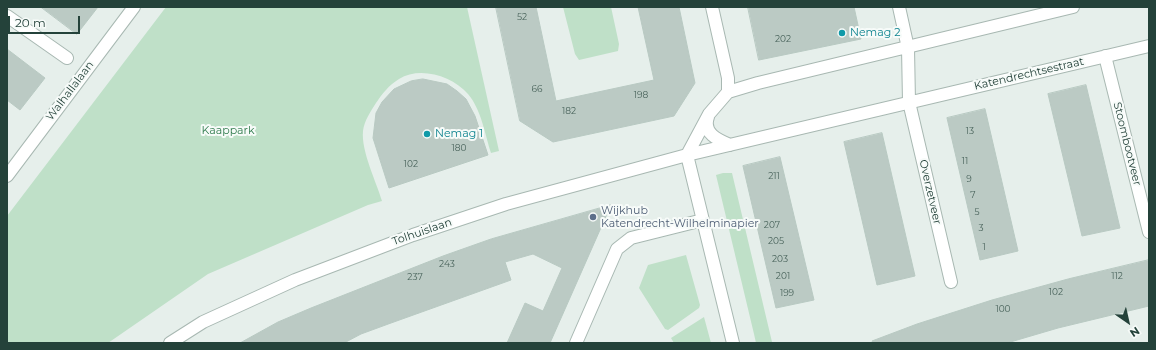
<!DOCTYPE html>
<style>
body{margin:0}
#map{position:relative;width:1156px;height:350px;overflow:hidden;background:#e6efeb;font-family:Montserrat,sans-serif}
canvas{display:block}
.frame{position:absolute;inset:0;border:8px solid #24423a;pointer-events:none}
.north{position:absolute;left:1108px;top:302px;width:40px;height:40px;-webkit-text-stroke:3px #f7fbf9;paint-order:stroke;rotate:146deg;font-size:11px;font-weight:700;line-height:16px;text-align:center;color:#24423a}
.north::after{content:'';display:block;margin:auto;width:14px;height:18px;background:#24423a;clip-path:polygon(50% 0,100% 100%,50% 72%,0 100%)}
.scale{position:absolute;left:8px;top:16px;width:72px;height:18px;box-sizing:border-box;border:2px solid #24423a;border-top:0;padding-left:5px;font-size:12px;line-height:14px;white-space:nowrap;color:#24423a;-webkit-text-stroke:3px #f7fbf9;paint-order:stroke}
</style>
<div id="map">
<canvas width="1156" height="350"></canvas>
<div class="frame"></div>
<div class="north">N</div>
<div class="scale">20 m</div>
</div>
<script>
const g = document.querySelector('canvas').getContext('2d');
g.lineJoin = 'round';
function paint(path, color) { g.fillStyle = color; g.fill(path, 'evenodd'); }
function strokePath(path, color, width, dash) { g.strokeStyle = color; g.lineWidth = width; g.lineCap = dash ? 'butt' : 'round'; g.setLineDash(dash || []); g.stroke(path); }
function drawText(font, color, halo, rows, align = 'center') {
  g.font = font + ' Montserrat,sans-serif'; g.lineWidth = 4; g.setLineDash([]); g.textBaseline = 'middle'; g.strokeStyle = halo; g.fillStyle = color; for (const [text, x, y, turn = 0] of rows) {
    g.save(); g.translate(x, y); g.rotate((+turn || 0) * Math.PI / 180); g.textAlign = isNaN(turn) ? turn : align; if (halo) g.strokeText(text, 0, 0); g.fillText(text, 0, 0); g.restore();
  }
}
const green = new Path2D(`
 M166 7H467L499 151 491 153C485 134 481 109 468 94 452 76 420 66 399 79 389 85 382 94 376 103 371 111 364 121 363 131 361 151 376 181 382 201L368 205 208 274 108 343H7V216Z
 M563 7H611L619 44 618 51 579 60 575 54Z
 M723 173H732L772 342 771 343H756L754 334 716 175Z
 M686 255 700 305 699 308 668 330 665 329 639 288 648 265Z
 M704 317 711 343H674L671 338Z`);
const building = new Path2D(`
 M41 7H98L77 34Z
 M496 7H536L556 101 654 80 638 7H679L695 83 674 116 553 142 520 121Z
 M748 7H854L861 39 759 60Z
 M7 49 45 78 20 110 7 100Z
 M423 79 447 84 457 91 466 99 475 116 488 155 389 188 373 138 376 113 382 102 394 89 411 81Z
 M1086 85 1120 228 1082 236 1048 94Z
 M985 109 1018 251 980 260 947 118Z
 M882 133 915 276 877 285 844 142Z
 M780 157 814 300 776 308 743 166Z
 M611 205 550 343H507L525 303 543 311 562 268 533 254 505 262 511 280 391 323 361 334 344 343H240L278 322 311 308 443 256 491 239Z
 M1149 260V306L1058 328 1007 343H873L872 341 917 324 992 300 1068 279Z`);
const minor = new Path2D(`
 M712 7 728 78V92
 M899 7 908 48 909 102 951 282
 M7 16 67 58
 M1105 56 1149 232
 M708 117C702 133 718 140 730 145
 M7 176 134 7
 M170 343 203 322 295 280 413 235 506 204 687 155 1149 46
 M576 343 617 249 631 238 703 220
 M733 343 687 155 709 114 728 92 758 83 1073 7`);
const markers = [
 [842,33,4,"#0f9aa8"],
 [427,134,4,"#0f9aa8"],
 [593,217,4,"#5c6f8a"]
];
const numberNames = [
 ["52",522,17],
 ["202",783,39],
 ["66",537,89],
 ["198",641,95],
 ["182",569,111],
 ["13",970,131],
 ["180",459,148],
 ["11",965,161],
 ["102",411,164],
 ["211",774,176],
 ["9",969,179],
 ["7",973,195],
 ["5",977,212],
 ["207",772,225],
 ["3",981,228],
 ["205",776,241],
 ["1",984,247],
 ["203",780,259],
 ["243",447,264],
 ["201",783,276],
 ["112",1117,276],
 ["237",415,277],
 ["102",1056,292],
 ["199",787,293],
 ["100",1003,309]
];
const cultureNames = [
 ["Nemag 2",850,33],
 ["Nemag 1",435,134]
];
const streetNames = [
 ["Katendrechtsestraat",1029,74,-13],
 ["Walhallalaan",70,91,-53],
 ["Stoombootveer",1127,144,76],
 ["Overzetveer",930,192,77],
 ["Tolhuislaan",422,232,-19]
];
const parkNames = [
 ["Kaappark",228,131]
];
const serviceNames = [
 ["Wijkhub",601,211],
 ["Katendrecht-Wilhelminapier",601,224]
];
paint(green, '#bfe0c8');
paint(building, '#bbcac4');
strokePath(building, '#b8c9c2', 1);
strokePath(minor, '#a8b8b2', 14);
strokePath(minor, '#fff', 12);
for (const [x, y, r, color] of markers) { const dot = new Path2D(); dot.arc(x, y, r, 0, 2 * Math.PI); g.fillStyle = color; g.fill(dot); strokePath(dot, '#f7fbf9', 1.5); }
drawText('9px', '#4a645c', null, numberNames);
drawText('11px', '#0d838f', '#f7fbf9', cultureNames, 'left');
drawText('11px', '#24423a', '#f7fbf9', streetNames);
drawText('11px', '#2d7a4b', '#f7fbf9', parkNames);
drawText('11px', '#4e5e75', '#f7fbf9', serviceNames, 'left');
</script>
